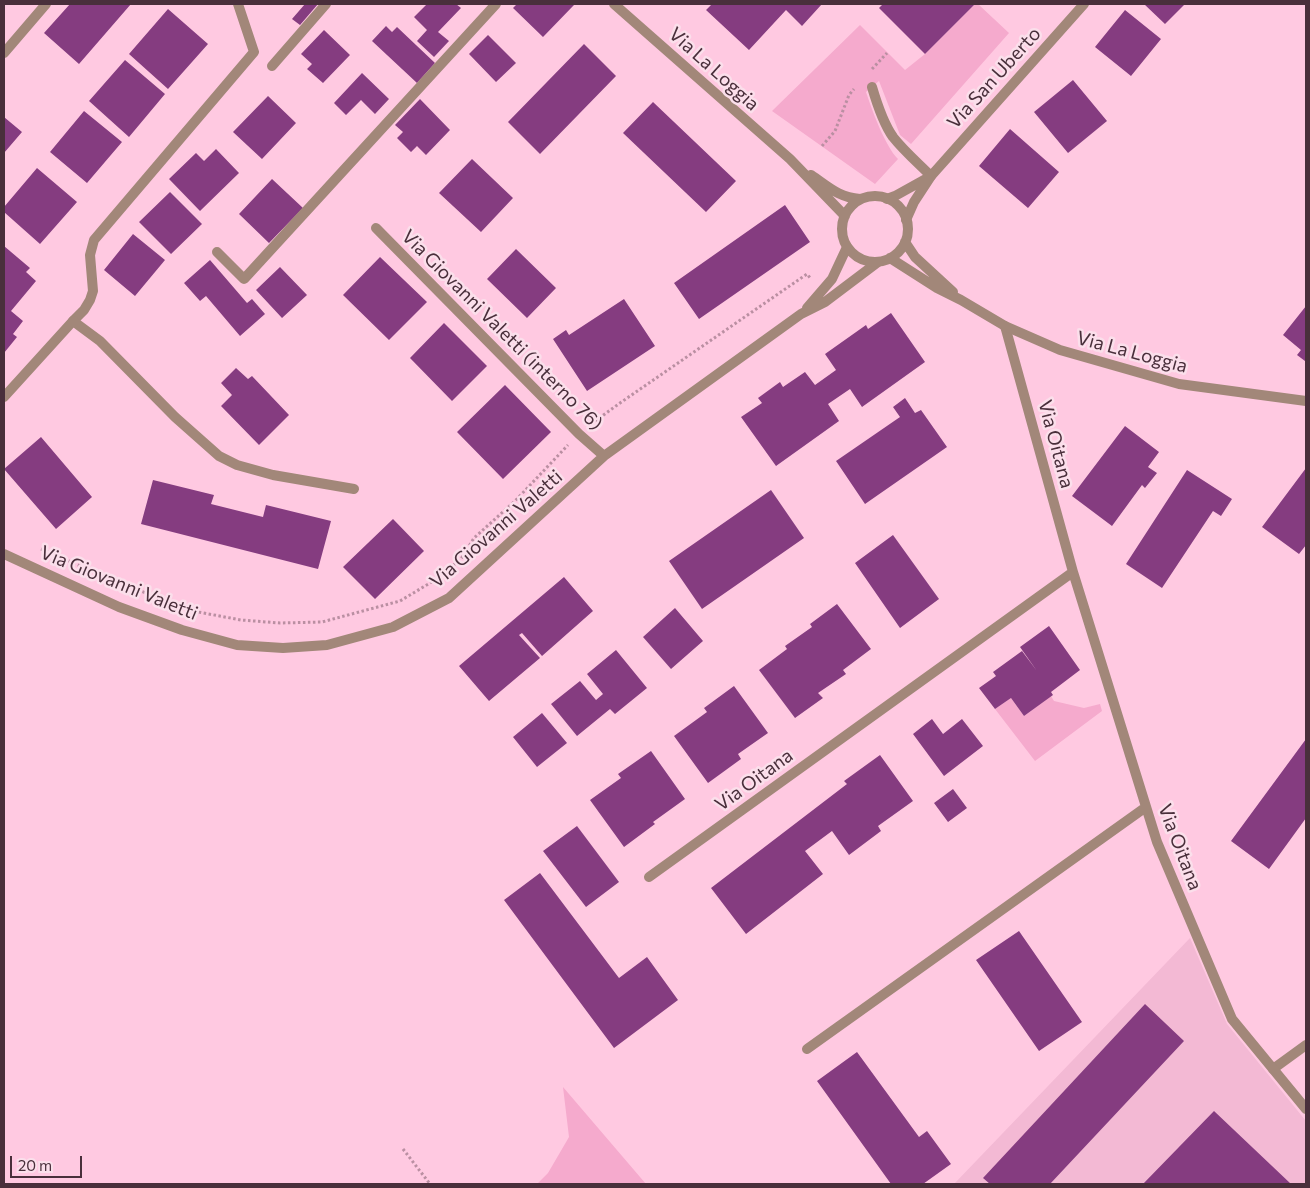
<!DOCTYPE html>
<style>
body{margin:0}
#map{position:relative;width:1310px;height:1188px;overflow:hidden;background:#ffc9e1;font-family:Commissioner,sans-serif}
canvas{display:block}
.frame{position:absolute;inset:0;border:5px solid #492f3b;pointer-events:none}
.scale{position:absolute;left:10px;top:1156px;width:72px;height:22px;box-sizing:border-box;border:2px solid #492f3b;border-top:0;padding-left:6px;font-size:15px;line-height:18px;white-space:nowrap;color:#492f3b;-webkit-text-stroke:4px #fbdfeb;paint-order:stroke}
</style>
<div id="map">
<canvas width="1310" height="1188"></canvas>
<div class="frame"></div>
<div class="scale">20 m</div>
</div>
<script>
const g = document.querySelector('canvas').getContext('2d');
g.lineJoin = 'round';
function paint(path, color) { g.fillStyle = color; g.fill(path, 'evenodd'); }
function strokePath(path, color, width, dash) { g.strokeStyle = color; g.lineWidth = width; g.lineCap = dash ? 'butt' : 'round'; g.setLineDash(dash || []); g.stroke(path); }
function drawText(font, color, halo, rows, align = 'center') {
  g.font = font + ' Commissioner,sans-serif'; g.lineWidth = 5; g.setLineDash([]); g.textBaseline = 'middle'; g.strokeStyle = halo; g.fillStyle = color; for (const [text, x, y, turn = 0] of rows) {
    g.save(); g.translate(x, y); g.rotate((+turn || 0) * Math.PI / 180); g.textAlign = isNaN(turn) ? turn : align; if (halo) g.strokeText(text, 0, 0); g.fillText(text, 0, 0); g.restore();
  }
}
const built = new Path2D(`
 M1190 938 1227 1024 1306 1121V1184H954Z`);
const green = new Path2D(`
 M975 4H978L1009 33 911 144 900 135 879 81 866 92C872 110 885 146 898 159L875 184 772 111 860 25 905 70 925 54Z
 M1051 696 1054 701 1084 708 1100 704 1102 711 1035 761 995 709 1011 698 1024 716Z
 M563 1087 646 1184H537L548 1173 569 1137Z`);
const building = new Path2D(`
 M70 4H131L79 64 44 33Z
 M305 4H318L300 25 292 19Z
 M427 4H456L461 8 438 32 449 41 434 57 417 41 427 30 414 17Z
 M517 4H572L574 5 543 37 513 8Z
 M712 4H822L802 26 786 10 749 50 706 10Z
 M883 4H975L925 54 879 8Z
 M1144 4H1185L1165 24Z
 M168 9 208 44 168 89 129 54Z
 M1125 10 1161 39 1131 76 1095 47Z
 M386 26 392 32 397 27 435 63 417 83 372 41Z
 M324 30 350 55 323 83 307 69 312 64 301 54Z
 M488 35 516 63 496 82 469 54Z
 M584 44 616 76 540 154 508 122Z
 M125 60 165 94 129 137 89 101Z
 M362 73 389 99 375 114 361 100 346 115 334 103Z
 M1073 80 1107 121 1068 153 1034 112Z
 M268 96 296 123 262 159 233 132Z
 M420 99 450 130 426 155 417 146 411 152 397 138 403 132 395 125Z
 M653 102 736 181 706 212 623 133Z
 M84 111 122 142 87 183 50 152Z
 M4 117 22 132 4 153Z
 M1010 129 1059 172 1028 208 979 166Z
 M216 149 239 173 200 211 169 179 196 153 204 161Z
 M472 159 513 198 481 232 439 193Z
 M37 168 77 202 40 244 4 212V207Z
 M272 179 303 208 269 243 239 214Z
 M170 192 202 224 171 254 139 222Z
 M785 205 810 242 699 319 674 283Z
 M133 234 165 260 135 296 104 270Z
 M4 246 30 268 26 272 36 281 11 311 23 321 13 334 17 337 4 353Z
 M516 249 556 288 527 318 487 279Z
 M380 257 427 302 389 340 343 295Z
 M210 260 247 303 252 299 265 314 240 336 206 296 200 301 184 283Z
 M280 267 307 295 282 318 256 290Z
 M624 299 655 346 587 391 553 339 566 330 569 335Z
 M1306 306V359L1305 361 1297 355 1301 350 1283 335Z
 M891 313 925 362 862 407 850 389 828 404 839 421 776 466 741 417 762 403 758 398 780 382 783 387 805 372 815 385 836 370 825 354 866 325 868 329Z
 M444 323 487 366 452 401 410 358Z
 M236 368 248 379 252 376 289 415 259 445 221 406 232 395 221 383Z
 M505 385 551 432 503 479 457 432Z
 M905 398 915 413 921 410 947 447 865 504 836 461 900 417 893 407Z
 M1125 426 1159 452 1148 467 1157 473 1145 488 1142 485 1112 526 1072 496Z
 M41 437 92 497 56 529 4 469Z
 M1306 468V545L1299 554 1262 527Z
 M1187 470 1232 499 1221 516 1213 511 1162 588 1126 564Z
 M153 480 214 495 211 504 263 517 266 505 331 521 318 569 141 524Z
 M771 490 804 538 702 609 669 561Z
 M393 519 424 551 375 599 343 567Z
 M893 535 939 599 900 628 855 563Z
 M564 577 593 611 542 656 522 633 519 635 540 658 489 701 459 666Z
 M837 604 871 649 843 670 846 674 818 693 823 698 795 718 759 670 787 649 785 646 812 627 810 624Z
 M675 608 703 641 671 669 643 637Z
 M1049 626 1080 670 1051 692 1053 695 1024 716 1011 698 995 709 979 688 996 676 993 672 1022 651 1037 671 1020 647Z
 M616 650 647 688 615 714 610 709 577 736 551 704 580 681 596 700 603 694 587 674Z
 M734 686 768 733 738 754 741 759 708 783 674 736 707 712 704 708Z
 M542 713 567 743 537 767 513 737Z
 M932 719 943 734 962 719 983 746 944 776 913 734Z
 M1306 739V818L1269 869 1231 841Z
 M651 751 685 799 653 822 655 824 624 847 590 800 621 778 618 774Z
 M880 755 913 801 878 826 881 831 849 855 832 831 805 851 823 874 746 934 711 888 847 784 844 781Z
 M953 789 967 808 948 822 934 803Z
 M577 826 619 882 586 907 543 851Z
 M540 873 619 978 647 957 678 1000 614 1048 504 900Z
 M1019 931 1082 1022 1039 1051 976 960Z
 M1145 1004 1184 1041 1050 1184H990L983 1178Z
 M857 1052 919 1137 927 1131 951 1164 923 1184H891L817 1081Z
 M1214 1111 1291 1184H1143Z`);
const path = new Path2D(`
 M872 69 887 53
 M822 146 835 131 849 95 854 89
 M591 424 620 403 807 274 811 279
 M41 549 127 586 198 612 241 620 280 623 322 622 400 601 435 580 461 559 474 538 515 501 568 445
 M403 1149 430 1184`);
const service = new Path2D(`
 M872 87C877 104 883 123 893 137 904 151 918 163 931 176
 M73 321 84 310 90 300 93 291 90 255 94 240 254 52 238 4
 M1273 1069 1306 1045`);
const minor = new Path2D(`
 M4 53 46 4
 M272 66 326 4
 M887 199 895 196 931 176
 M906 220 914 202 931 176 1084 4
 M376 228 579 434 604 456
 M217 252 244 279 496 4
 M807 308 832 279 847 247
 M4 397 73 321 100 341 175 417 219 456 237 465 273 475 354 489
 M4 554 119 607 182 630 237 645 283 648 327 645 393 627 449 598 604 456 801 314 825 302 878 262
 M1073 572 1157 842 1232 1019 1306 1109
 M649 877 1073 572 1005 326
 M807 1049 1146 807`);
const tertiary = new Path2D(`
 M614 4 790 159 845 216
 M811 175C829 187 838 197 860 199
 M842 229a33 33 0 1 1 66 0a33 33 0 1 1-66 0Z
 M905 242 915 257 953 292
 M890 258 937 288 961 300 1005 326 1060 350 1179 384 1306 401`);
const streetNames = [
 ["Via La Loggia",714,69,42],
 ["Via San Uberto",994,78,-48],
 ["Via Giovanni Valetti (interno 76)",502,330,45],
 ["Via La Loggia",1132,352,15],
 ["Via Oitana",1056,444,75],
 ["Via Giovanni Valetti",496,529,-41],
 ["Via Giovanni Valetti",119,583,22],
 ["Via Oitana",754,780,-36],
 ["Via Oitana",1180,847,69]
];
paint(built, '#f3b9d4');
paint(green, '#f5aacd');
paint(building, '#853c80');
strokePath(path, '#ba8fa2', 3, [2.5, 2.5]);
strokePath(service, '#a28779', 10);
strokePath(minor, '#a28779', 10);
strokePath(tertiary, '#a28779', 10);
drawText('19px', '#492f3b', '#fbdfeb', streetNames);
</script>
